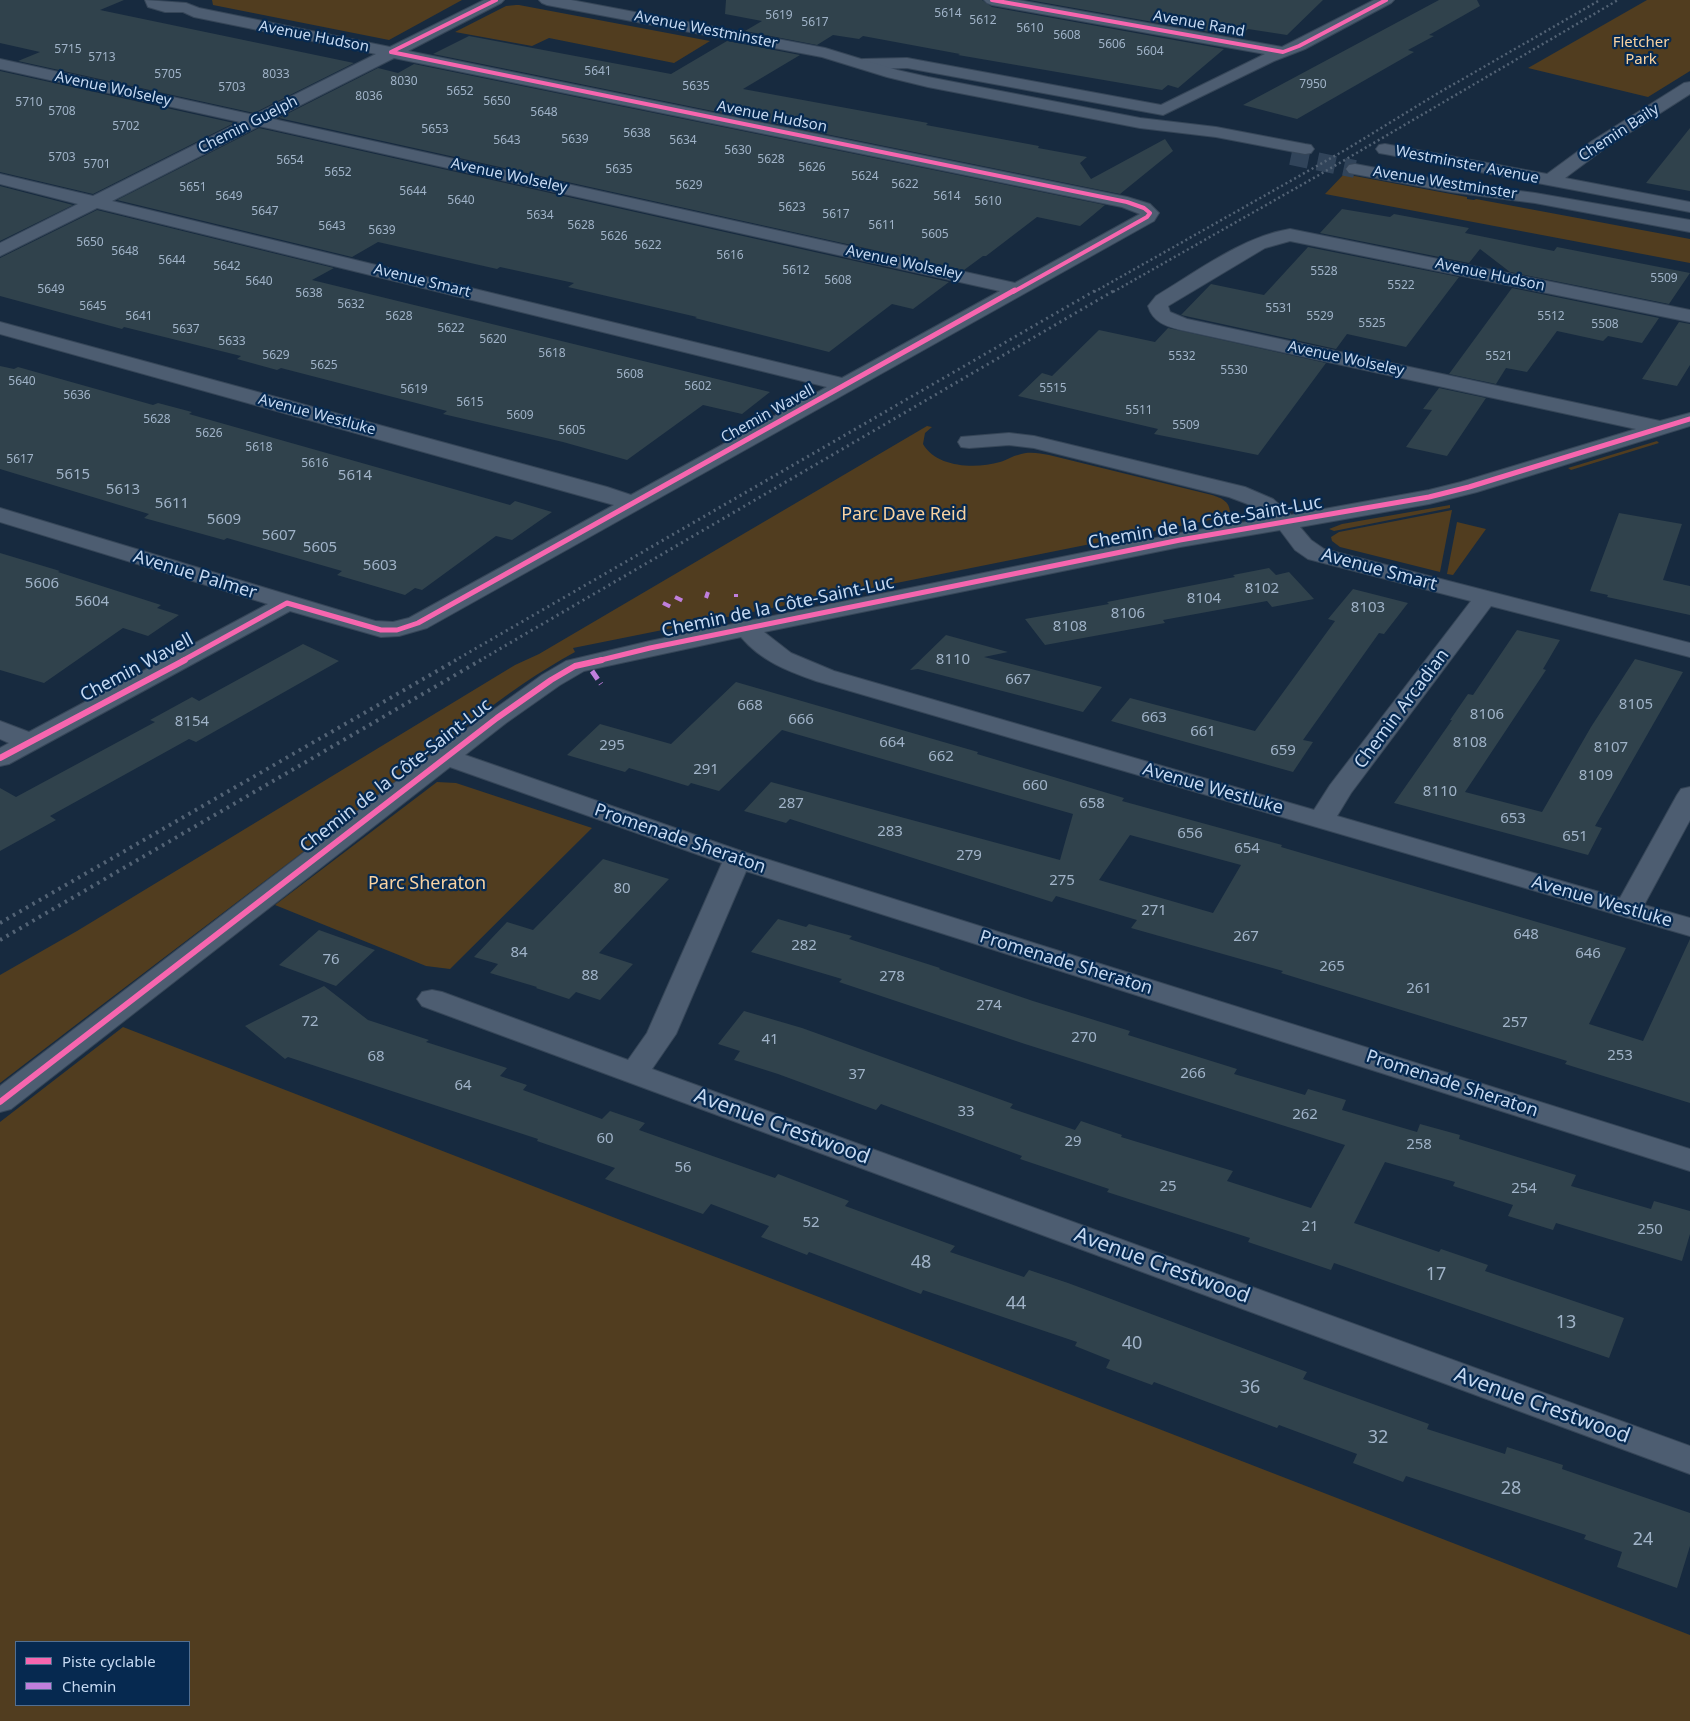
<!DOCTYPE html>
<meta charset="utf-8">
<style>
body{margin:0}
#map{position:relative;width:1690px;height:1721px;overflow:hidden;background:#172a3f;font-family:"Noto Sans",sans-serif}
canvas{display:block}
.legend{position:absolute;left:15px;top:1641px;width:175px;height:65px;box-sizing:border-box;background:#062950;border:1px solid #526f91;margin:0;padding:6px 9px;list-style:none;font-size:15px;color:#c5d9f2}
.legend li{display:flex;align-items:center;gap:10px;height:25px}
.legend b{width:25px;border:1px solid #526f91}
</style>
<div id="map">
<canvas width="1690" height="1721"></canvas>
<ul class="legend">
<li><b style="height:6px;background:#f766af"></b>Piste cyclable</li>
<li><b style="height:6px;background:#c07fdc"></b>Chemin</li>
</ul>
</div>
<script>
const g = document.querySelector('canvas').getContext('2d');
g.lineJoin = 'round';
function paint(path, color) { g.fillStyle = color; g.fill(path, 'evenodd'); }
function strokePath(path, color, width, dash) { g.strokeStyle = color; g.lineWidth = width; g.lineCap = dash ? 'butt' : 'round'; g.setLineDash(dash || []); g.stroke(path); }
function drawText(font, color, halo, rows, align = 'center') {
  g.font = font + ' "Noto Sans",sans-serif'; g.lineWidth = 4.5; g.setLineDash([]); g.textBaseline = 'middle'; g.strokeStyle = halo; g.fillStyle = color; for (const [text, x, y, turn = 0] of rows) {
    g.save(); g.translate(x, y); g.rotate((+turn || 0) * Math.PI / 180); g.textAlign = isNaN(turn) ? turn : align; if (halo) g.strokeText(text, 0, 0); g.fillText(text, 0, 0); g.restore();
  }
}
const green = new Path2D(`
 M212 0H462L389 40 213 5Z
 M1647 0H1690V71L1648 97 1528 68Z
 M516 5H519L710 41 674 63 549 38 532 46 455 32 506 6Z
 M1344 174 1467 197V199L1474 200 1476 199 1690 239V263L1325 194Z
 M927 426 932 427 925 433 923 444C937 468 976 469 1000 462 1007 460 1012 456 1018 455 1028 451 1039 453 1049 455L1212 495C1221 498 1230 501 1230 513L1228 516 1210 520 573 648 575 652C503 691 442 747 377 796 251 891 125 987 0 1083V975L77 931 515 665 539 654Z
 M1657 441 1659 443 1571 470 1568 468Z
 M1450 505V508L1334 531 1329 529 1342 524Z
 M1452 510 1440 572 1340 547 1332 541 1331 537 1339 532Z
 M1457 522 1486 529 1453 575 1447 574Z
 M437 782 456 783 592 828 450 969 426 966 275 905Z
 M123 1027 1690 1635V1721H0V1122ZM189 1642V1705H16V1642Z`);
const building = new Path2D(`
 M0 0H124L100 10 354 63 254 113 18 61 40 52 0 43Z
 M726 0H982L992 7 1224 49 1178 88 1168 85 1162 90 958 55 960 54 863 36 859 39 833 35 817 45 745 31 762 21 725 14Z
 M1029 0H1323L1287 35 1248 29 1238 37Z
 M1439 0H1477L1480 6 1429 35 1434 36 1408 50 1414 52 1297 119 1243 105Z
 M469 36 671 74 727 41 800 55 743 89 928 123 926 125 1039 146 1038 148 1087 157 1080 163 1091 179 1165 139 1173 151 1120 194 433 54Z
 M414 64 1105 205 1080 226 1037 217 986 256H983L964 270 279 118 378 68 398 73Z
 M0 71 234 123 93 194 0 172Z
 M259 128 949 282 913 309 892 304 829 352 695 318 697 317 568 287 574 283 500 267 497 269 378 242 352 257 117 200Z
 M1690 128V191L1646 183Z
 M0 186 73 205 0 241Z
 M1342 209 1390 217 1394 214 1469 228 1465 233 1554 251 1557 247 1690 273 1669 304 1510 272 1480 249 1469 263 1320 233Z
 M97 210 334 268 312 280 770 392 742 414 703 405 627 460 563 442 443 414 447 411 281 368 277 370 237 359 241 356 124 327 122 329 0 296V258Z
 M1308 247 1459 277 1406 347 1347 334 1336 349 1181 315 1211 284 1264 295Z
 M1512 288 1659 318 1642 343 1608 336 1603 341 1557 331 1527 372 1506 368 1496 384 1449 374Z
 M1679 322 1690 324V365L1677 386 1642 379Z
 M1168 328 1326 363 1258 455 1154 434 1158 429 1018 396 1042 373 1052 376 1099 330 1155 342Z
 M0 366 14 369 18 367 153 405 158 403 192 412 189 414 510 505 515 501 552 512 512 540 496 536 422 590 415 588 405 595 337 575 342 571 227 538 224 540 144 518 149 514 0 469Z
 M1439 388 1486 398 1447 456 1406 447 1432 410 1423 409Z
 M1619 513 1682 524 1663 580 1690 586V615L1607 597 1608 595 1590 591Z
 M0 553 60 571 58 572 161 605 157 608 179 615 148 636 123 628 44 683 0 670Z
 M1269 568 1276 575 1289 572 1314 599 1272 607 1267 601 1163 620 1165 623 1045 645 1025 619 1109 604 1107 602 1235 577 1233 575Z
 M1353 589 1408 603 1384 634 1379 633 1303 740 1313 742 1293 772 1111 721 1130 698 1255 731 1335 621 1328 619Z
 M1517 630 1560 640 1543 669 1546 670 1465 792 1542 812 1591 727 1635 659 1683 672 1595 826 1602 828 1588 855 1394 803 1452 720H1450L1468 694 1473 695Z
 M946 635 1008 652 984 657 1102 687 1083 712 918 669 910 670Z
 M303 644 339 661 196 742 189 739 50 816 56 820 0 851V788L16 797 155 722 150 720 192 697 199 701Z
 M736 682 978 752 977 754 1124 798 1122 801 1282 845 1281 847 1626 948 1589 1024 1643 1041 1690 939V1103L1565 1064 1567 1061 1281 973 1283 971 1131 928 1137 920 1056 896 1052 902 790 819 786 823 744 811 771 782 1060 860 1073 814 782 730 719 791 691 783 688 786 629 768 625 772 567 755 600 724 671 744ZM1130 835 1241 865 1213 913 1099 880Z
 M603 859 669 879 599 953 633 964 600 1000 576 992 569 999 536 988 537 987 490 973 498 964 474 957 507 922 533 930Z
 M778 919 806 927 809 924 852 936 849 939 940 968 939 969 1033 1001 1130 1031 1128 1035 1237 1069 1234 1074 1305 1095 1308 1089 1346 1100 1342 1110 1417 1132 1420 1124 1460 1135 1459 1139 1576 1175 1571 1186 1651 1209 1654 1201 1690 1211V1234L1682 1261 1556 1223 1553 1230 1508 1216 1513 1205 1453 1186 1455 1182 1385 1162 1354 1223 1439 1252 1441 1249 1488 1265 1485 1271 1624 1318 1609 1358 1334 1263 1331 1270 1248 1242 1250 1238 1107 1192 1109 1189 1020 1159 1022 1156 881 1104 876 1110 778 1074 734 1060 740 1051 718 1044 744 1011 802 1028 1013 1104 1010 1108 1075 1130 1081 1121 1122 1135 1121 1137 1233 1171 1227 1181 1311 1208 1345 1145 1025 1044 839 982 842 979 751 952Z
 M319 930 375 950 336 986 279 965Z
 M324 986 368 1020 429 1040 426 1042 507 1068 500 1076 527 1085 523 1090 602 1119 610 1111 645 1123 639 1130 775 1178 778 1174 849 1201 845 1206 955 1246 950 1252 1024 1277 1029 1270 1068 1283 1307 1372 1303 1379 1429 1424 1427 1429 1505 1454 1507 1447 1563 1465 1562 1469 1690 1513V1546L1677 1588 1617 1567 1622 1552 1584 1539 1586 1535 1406 1476 1403 1482 1353 1463 1357 1454 1279 1425 1277 1428 1154 1382 1152 1385 1106 1368 1110 1360 1075 1346 1077 1342 923 1290 921 1294 809 1252 807 1255 761 1237 769 1226 711 1204 703 1214 605 1179 615 1168 537 1141 538 1139 288 1057 285 1059 245 1026Z`);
const tertiaryTunnel = new Path2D(`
 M1291 156 1355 169`);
const minor = new Path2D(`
 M145 0 186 3 199 8 390 47 484 0H504L501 3 408 51 1127 197 1150 204 1159 213 1154 221 427 628 399 636 381 637 290 611 9 764 0 766V748L9 743 0 739V721L29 732 268 604 0 522V508L375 621 393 622 409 618 614 505 0 334V322L607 487 631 495 827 387 97 208 0 256V243L78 204 0 184V174L93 196 240 122 0 69V59L254 115 376 54 194 17 183 12H165L148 7ZM394 58 1122 207 1140 214 1015 283 273 119ZM259 126 1000 291 842 378 112 201Z
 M984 0H1018L1282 47 1374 0H1394L1391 3 1305 49 1274 61 1163 115 907 68 863 69 857 67 855 64 857 61 863 59 907 58 1161 105 1265 54 992 5 987 3Z
 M1690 82V94L1604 149 1565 178 1690 202V212L1385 154 1379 153 1376 149 1379 145 1385 144 1547 174 1592 141 1684 83Z
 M1290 229 1690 310V322L1290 241 1265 248 1168 306 1170 312 1187 319 1660 421 1690 413V426L1477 492 1429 504 1300 527 1311 540 1324 549 1690 643V657L1491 606 1351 793 1337 816 1620 898 1677 795 1681 789 1690 787V820L1644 905 1690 918V936L816 681C788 671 761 661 741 637L584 671 560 685 506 723 465 755 747 853 1690 1149V1171L746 871 676 1034 652 1069 1690 1446V1474L422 1006 417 999 422 992 432 990 442 992 628 1060 647 1033 722 863 450 767 11 1109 0 1112V1086L436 751 542 675 566 661 650 641 1180 533 1270 518 1253 506 1229 497 1034 448 1009 445 969 448 961 447 958 442 961 437 1009 433 1034 436 1245 487 1273 499 1291 515 1429 490 1461 482 1636 429 1181 330C1165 326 1153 322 1148 306L1156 296C1196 272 1244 236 1290 229ZM1280 530 1295 550 1308 559 1471 601 1330 785 1314 810 834 671 791 653 764 632 1180 547Z`);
const tertiary = new Path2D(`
 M539 0H571L825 48 897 70 928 77 1140 118 1216 127 1305 144 1311 145 1314 149 1311 153 1305 154 1216 137 1140 128 928 87 887 77 822 57 547 5 542 3Z
 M1355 164 1451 182 1535 193 1690 220V232L1535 203 1451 192 1349 173 1346 169 1349 165Z`);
const railFar2 = new Path2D(`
 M1094 292 1347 149 1435 95 1600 0
 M1113 292 1319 175 1618 0`);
const railFar1 = new Path2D(`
 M454 661 1096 290
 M479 661 1115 290`);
const rail = new Path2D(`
 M0 923 456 660
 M0 940 481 660`);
const quietFar1 = new Path2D(`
 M736 594V597
 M675 597 683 601
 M706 598 708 592
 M663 603 673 608`);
const quiet = new Path2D(`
 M592 671 601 684`);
const cyclewayFar2 = new Path2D(`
 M992 0 1283 52 1299 46 1386 0
 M391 52 496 0
 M391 52 1127 202 1144 208 1150 213 1147 217 1013 292`);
const cyclewayFar1 = new Path2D(`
 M182 661 287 603 381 630H397L418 623 1015 290
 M597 661 650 648 1180 540 1429 497 1469 487 1690 419`);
const cycleway = new Path2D(`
 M0 758 185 660
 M0 1102 497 718 551 680 575 666 602 660`);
const farNumbernames = [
 ["5614",948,14],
 ["5619",779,16],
 ["5612",983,21],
 ["5617",815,23],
 ["5610",1030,29],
 ["5608",1067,36],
 ["5606",1112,45],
 ["5715",68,50],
 ["5604",1150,52],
 ["5713",102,58],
 ["5641",598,72],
 ["5705",168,75],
 ["8033",276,75],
 ["8030",404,82],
 ["7950",1313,85],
 ["5635",696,87],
 ["5703",232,88],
 ["5652",460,92],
 ["8036",369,97],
 ["5650",497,102],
 ["5710",29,103],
 ["5708",62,112],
 ["5648",544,113],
 ["5702",126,127],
 ["5653",435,130],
 ["5638",637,134],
 ["5639",575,140],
 ["5643",507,141],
 ["5634",683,141],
 ["5630",738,151],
 ["5703",62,158],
 ["5628",771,160],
 ["5654",290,161],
 ["5701",97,165],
 ["5626",812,168],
 ["5635",619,170],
 ["5652",338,173],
 ["5624",865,177],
 ["5622",905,185],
 ["5629",689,186],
 ["5651",193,188],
 ["5644",413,192],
 ["5649",229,197],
 ["5614",947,197],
 ["5640",461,201],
 ["5610",988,202],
 ["5623",792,208],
 ["5647",265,212],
 ["5617",836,215],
 ["5634",540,216],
 ["5628",581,226],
 ["5611",882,226],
 ["5643",332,227],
 ["5639",382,231],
 ["5605",935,235],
 ["5626",614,237],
 ["5650",90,243],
 ["5622",648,246],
 ["5648",125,252],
 ["5616",730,256],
 ["5644",172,261],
 ["5642",227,267],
 ["5612",796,271],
 ["5528",1324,272],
 ["5509",1664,279],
 ["5608",838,281],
 ["5640",259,282],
 ["5522",1401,286],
 ["5649",51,290],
 ["5638",309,294],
 ["5632",351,305],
 ["5645",93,307],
 ["5531",1279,309],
 ["5641",139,317],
 ["5628",399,317],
 ["5529",1320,317],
 ["5512",1551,317],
 ["5525",1372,324],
 ["5508",1605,325],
 ["5622",451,329],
 ["5637",186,330],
 ["5620",493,340],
 ["5633",232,342],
 ["5618",552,354],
 ["5629",276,356],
 ["5532",1182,357],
 ["5521",1499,357],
 ["5625",324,366],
 ["5530",1234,371],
 ["5608",630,375],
 ["5640",22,382],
 ["5602",698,387],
 ["5515",1053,389],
 ["5619",414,390],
 ["5636",77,396],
 ["5615",470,403],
 ["5511",1139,411],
 ["5609",520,416],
 ["5628",157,420],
 ["5509",1186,426],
 ["5605",572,431],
 ["5626",209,434],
 ["5618",259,448],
 ["5617",20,460],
 ["5616",315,464]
];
const farStreetnames = [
 ["Avenue Rand",1199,24,10],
 ["Avenue Westminster",706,30,11],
 ["Avenue Hudson",314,37,11],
 ["Avenue Wolseley",113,89,12],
 ["Avenue Hudson",772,117,11],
 ["Chemin Guelph",248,125,-27],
 ["Chemin Baily",1619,133,-33],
 ["Westminster Avenue",1467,165,11],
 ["Avenue Wolseley",509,176,12],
 ["Avenue Westminster",1445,183,9],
 ["Avenue Wolseley",904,263,12],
 ["Avenue Hudson",1490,275,12],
 ["Avenue Smart",422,281,14],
 ["Avenue Wolseley",1346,359,12],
 ["Chemin Wavell",768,414,-29],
 ["Avenue Westluke",317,415,15]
];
const farParknames = [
 ["Fletcher",1641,43],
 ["Park",1641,60]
];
const numberNames = [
 ["5615",73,475],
 ["5614",355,476],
 ["5613",123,490],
 ["5611",172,504],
 ["5609",224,520],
 ["5607",279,536],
 ["5605",320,548],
 ["5603",380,566],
 ["5606",42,584],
 ["8102",1262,589],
 ["8104",1204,599],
 ["5604",92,602],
 ["8103",1368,608],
 ["8106",1128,614],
 ["8108",1070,627],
 ["8110",953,660],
 ["667",1018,680],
 ["8105",1636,705],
 ["668",750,706],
 ["8106",1487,715],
 ["663",1154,718],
 ["666",801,720],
 ["8154",192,722],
 ["661",1203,732],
 ["664",892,743],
 ["8108",1470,743],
 ["295",612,746],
 ["8107",1611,748],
 ["659",1283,751],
 ["662",941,757],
 ["291",706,770],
 ["8109",1596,776],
 ["660",1035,786],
 ["8110",1440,792],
 ["287",791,804],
 ["658",1092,804],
 ["653",1513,819],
 ["283",890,832],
 ["656",1190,834],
 ["651",1575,837],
 ["654",1247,849],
 ["279",969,856],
 ["275",1062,881],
 ["80",622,889],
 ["271",1154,911],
 ["648",1526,935],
 ["267",1246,937],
 ["282",804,946],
 ["84",519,953],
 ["646",1588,954],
 ["76",331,960],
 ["265",1332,967],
 ["88",590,976],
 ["278",892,977],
 ["261",1419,989],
 ["274",989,1006],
 ["72",310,1022],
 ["257",1515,1023],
 ["270",1084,1038],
 ["41",770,1040],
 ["253",1620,1056],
 ["68",376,1057],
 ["266",1193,1074],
 ["37",857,1075],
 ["64",463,1086],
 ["33",966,1112],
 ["262",1305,1115],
 ["60",605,1139],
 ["29",1073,1142],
 ["258",1419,1145],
 ["56",683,1168],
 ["25",1168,1187],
 ["254",1524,1189],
 ["52",811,1223],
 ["21",1310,1227],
 ["250",1650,1230]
];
const parkNames = [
 ["Parc Dave Reid",904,515],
 ["Parc Sheraton",427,884]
];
const streetNames = [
 ["Chemin de la Côte-Saint-Luc",1205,523,-10],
 ["Avenue Smart",1379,570,15],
 ["Avenue Palmer",195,575,17],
 ["Chemin de la Côte-Saint-Luc",778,607,-12],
 ["Chemin Wavell",137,668,-28],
 ["Chemin Arcadian",1402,709,-53],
 ["Chemin de la Côte-Saint-Luc",396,776,-38],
 ["Avenue Westluke",1213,789,16],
 ["Promenade Sheraton",680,839,19],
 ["Avenue Westluke",1602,902,16],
 ["Promenade Sheraton",1066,963,17],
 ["Promenade Sheraton",1452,1084,18]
];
const nearNumbernames = [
 ["48",921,1263],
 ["17",1436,1275],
 ["44",1016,1304],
 ["13",1566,1323],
 ["40",1132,1344],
 ["36",1250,1388],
 ["32",1378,1438],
 ["28",1511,1489],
 ["24",1643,1540]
];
const nearStreetnames = [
 ["Avenue Crestwood",782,1127,20],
 ["Avenue Crestwood",1162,1266,20],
 ["Avenue Crestwood",1542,1406,20]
];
paint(green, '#513d1f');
paint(building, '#30424c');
strokePath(tertiaryTunnel, '#31445a', 18, [18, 9]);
strokePath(minor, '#364658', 2);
strokePath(tertiary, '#364658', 2);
paint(minor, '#4d5d71');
paint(tertiary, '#4d5d71');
strokePath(railFar2, '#536375', 2.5, [2, 3]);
strokePath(railFar1, '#536375', 3, [2, 4]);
strokePath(rail, '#536375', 4, [2.5, 5]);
strokePath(quietFar1, '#c07fdc', 4, [8, 4]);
strokePath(quiet, '#c07fdc', 5, [10, 5]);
strokePath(cyclewayFar2, '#f766af', 4);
strokePath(cyclewayFar1, '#f766af', 5);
strokePath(cycleway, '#f766af', 6);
drawText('12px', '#a0b3c8', null, farNumbernames);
drawText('15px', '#c5d9f2', '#062950', farStreetnames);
drawText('15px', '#f9d3a1', '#062950', farParknames);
drawText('15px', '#a0b3c8', null, numberNames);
drawText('18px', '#f9d3a1', '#062950', parkNames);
drawText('18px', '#c5d9f2', '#062950', streetNames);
drawText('18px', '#a0b3c8', null, nearNumbernames);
drawText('21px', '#c5d9f2', '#062950', nearStreetnames);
</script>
